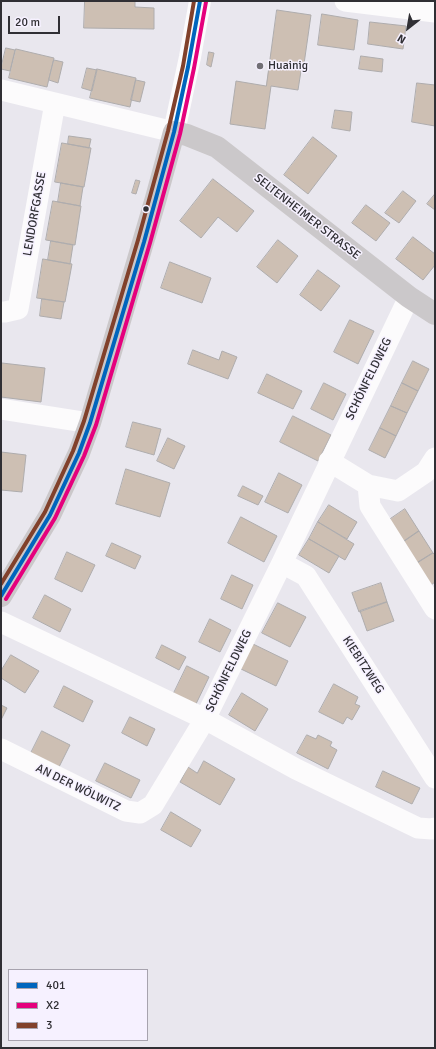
<!DOCTYPE html>
<meta charset="utf-8">
<style>
body{margin:0}
#map{position:relative;width:436px;height:1049px;overflow:hidden;background:#e9e7ee;font-family:Signika,sans-serif}
canvas{display:block}
.frame{position:absolute;inset:0;border:2px solid #302f34;pointer-events:none}
.legend{position:absolute;left:8px;top:969px;width:140px;height:72px;box-sizing:border-box;background:#f6f1ff;border:1px solid #a7a3ae;margin:0;padding:5px 7px;list-style:none;font-size:12px;color:#302f34}
.legend li{display:flex;align-items:center;gap:8px;height:20px}
.legend b{width:20px;border:1px solid #a7a3ae}
.north{position:absolute;left:388px;top:8px;width:40px;height:40px;-webkit-text-stroke:3px #f6f1ff;paint-order:stroke;rotate:211deg;font-size:11px;font-weight:700;line-height:16px;text-align:center;color:#302f34}
.north::after{content:'';display:block;margin:auto;width:14px;height:18px;background:#302f34;clip-path:polygon(50% 0,100% 100%,50% 72%,0 100%)}
.scale{position:absolute;left:8px;top:16px;width:52px;height:18px;box-sizing:border-box;border:2px solid #302f34;border-top:0;padding-left:5px;font-size:12px;line-height:14px;white-space:nowrap;color:#302f34;-webkit-text-stroke:3px #f6f1ff;paint-order:stroke}
</style>
<div id="map">
<canvas width="436" height="1049"></canvas>
<div class="frame"></div>
<ul class="legend">
<li><b style="height:5px;background:#0065bd"></b>401</li>
<li><b style="height:5px;background:#e5007d"></b>X2</li>
<li><b style="height:5px;background:#81412b"></b>3</li>
</ul>
<div class="north">N</div>
<div class="scale">20 m</div>
</div>
<script>
const g = document.querySelector('canvas').getContext('2d');
g.lineJoin = 'round';
function paint(path, color) { g.fillStyle = color; g.fill(path, 'evenodd'); }
function strokePath(path, color, width, dash) { g.strokeStyle = color; g.lineWidth = width; g.lineCap = dash ? 'butt' : 'round'; g.setLineDash(dash || []); g.stroke(path); }
function drawText(font, color, halo, rows, align = 'center') {
  g.font = font + ' Signika,sans-serif'; g.lineWidth = 3; g.setLineDash([]); g.textBaseline = 'middle'; g.strokeStyle = halo; g.fillStyle = color; for (const [text, x, y, turn = 0] of rows) {
    g.save(); g.translate(x, y); g.rotate((+turn || 0) * Math.PI / 180); g.textAlign = isNaN(turn) ? turn : align; if (halo) g.strokeText(text, 0, 0); g.fillText(text, 0, 0); g.restore();
  }
}
const building = new Path2D(`
 M85 1H135V7L154 8V29L84 28Z
 M277 10 311 15 303 71H301L298 90 271 86 265 129 230 124 236 81 266 86Z
 M322 14 358 20 354 50 318 45Z
 M370 22 406 26 403 49 368 44Z
 M6 48 15 50 10 71 1 69Z
 M16 49 54 58 47 87 9 78Z
 M209 52 214 53 211 67 207 65Z
 M361 56 383 59 382 72 359 69Z
 M54 60 63 62 58 83 49 80Z
 M87 68 97 70 92 91 82 88Z
 M97 69 136 78 130 107 90 98Z
 M136 80 145 82 140 102 131 100Z
 M417 83 435 85V126L412 122Z
 M335 110 352 112 350 131 332 128Z
 M69 136 91 139 89 148 68 144Z
 M313 137 337 156 308 194 284 175Z
 M62 143 91 148 84 187 55 182Z
 M213 179 254 211 237 232 218 217 201 238 180 221Z
 M136 180 140 181 136 194 132 193Z
 M61 183 83 187 80 206 58 202Z
 M403 191 416 201 399 223 385 213Z
 M435 194V210L427 204Z
 M53 201 81 206 75 245 46 240Z
 M366 205 390 223 376 241 352 223Z
 M413 237 435 254V265L423 280 396 259Z
 M278 240 298 256 277 283 257 267Z
 M51 241 73 245 70 264 48 260Z
 M43 259 72 264 65 302 37 298Z
 M170 262 211 278 202 303 161 288Z
 M318 270 340 286 321 311 300 295Z
 M42 299 64 302 61 319 40 316Z
 M350 320 374 331 358 364 334 352Z
 M193 350 219 360 222 351 237 357 228 379 188 364Z
 M413 361 429 369 418 391 402 383Z
 M2 363 45 368 41 402 1 397Z
 M267 374 302 391 293 409 258 393Z
 M324 383 346 394 333 420 311 409Z
 M402 383 418 391 407 413 391 406Z
 M391 406 407 413 396 436 380 428Z
 M293 416 331 435 318 461 280 442Z
 M133 422 161 429 154 455 126 447Z
 M380 428 396 436 385 458 369 450Z
 M168 438 185 446 174 469 157 461Z
 M1 452 26 455 22 492 1 490Z
 M126 469 170 483 160 517 116 504Z
 M279 473 302 485 288 513 265 502Z
 M243 486 263 496 258 505 238 496Z
 M329 505 357 522 347 539 318 522Z
 M405 509 419 531 403 542 389 520Z
 M241 517 277 536 264 562 228 543Z
 M318 522 354 544 345 560 309 539Z
 M419 531 433 553 417 563 403 542Z
 M309 539 339 556 329 573 299 555Z
 M112 543 141 556 135 569 106 556Z
 M67 552 95 565 82 592 55 579Z
 M433 553 435 555V582L431 585 417 563Z
 M232 575 253 585 242 609 221 599Z
 M381 583 387 602 359 612 352 593Z
 M45 595 71 609 60 632 33 618Z
 M387 602 394 621 367 631 360 611Z
 M278 603 306 617 290 647 262 633Z
 M210 619 231 630 220 652 199 642Z
 M253 644 288 661 276 686 241 669Z
 M162 645 186 657 179 670 156 658Z
 M11 655 39 671 25 693 1 678V671Z
 M187 666 209 677 195 706 173 695Z
 M334 684 358 697 355 704 360 706 352 720 347 717 343 724 319 712Z
 M64 686 93 701 83 722 54 707Z
 M242 693 268 709 255 731 229 715Z
 M1 705 7 708 1 720Z
 M130 717 155 729 147 746 122 733Z
 M42 731 70 745 59 767 31 753Z
 M307 735 316 739 318 735 332 742 330 746 337 750 328 769 297 753Z
 M204 761 235 779 220 805 180 782 188 767 197 773Z
 M105 763 140 780 131 798 96 781Z
 M383 771 420 788 412 804 376 787Z
 M171 812 201 830 191 847 161 830Z`);
const minor = new Path2D(`
 M345 1 435 12
 M1 90 174 132
 M1 312H5L18 309 55 103
 M1 409 90 423
 M329 461 368 485 370 506 435 609
 M368 485 398 491 426 472 435 458
 M282 563 306 576 435 778
 M1 622 205 719 296 769 418 828 432 829 435 828
 M1 749 126 811 140 813 153 805 205 719 282 563 409 297`);
const tertiary = new Path2D(`
 M174 132 190 57 200 1`);
const secondary = new Path2D(`
 M1 596 50 515 79 453 90 423 156 198 174 132 187 135 217 147 409 297 435 314`);
const bus1 = new Path2D(`
 M1 596 50 515 79 453 90 423 144 242 174 132 188 67 200 1`);
const bus2 = new Path2D(`
 M6 599 55 518 84 456 96 425 150 243 180 134 194 68 206 2`);
const bus3 = new Path2D(`
 M1 584 45 512 73 451 84 421 138 240 168 131 183 66 194 1`);
const markers = [
 [260,66,4,"#716f75"],
 [146,209,3.5,"#302f34"]
];
const poiNames = [
 ["Huainig",268,66]
];
const streetNames = [
 ["LENDORFGASSE",35,214,-80],
 ["SELTENHEIMER STRASSE",307,217,38],
 ["SCHÖNFELDWEG",369,379,-64],
 ["KIEBITZWEG",363,665,57],
 ["SCHÖNFELDWEG",229,671,-64],
 ["AN DER WÖLWITZ",78,788,26]
];
paint(building, '#cdbfb3');
strokePath(building, '#aeacad', 1);
strokePath(minor, '#fcfbfc', 21);
strokePath(tertiary, '#fcfbfc', 22);
strokePath(secondary, '#cbc8ca', 22);
strokePath(bus1, '#0065bd', 4);
strokePath(bus2, '#e5007d', 4);
strokePath(bus3, '#81412b', 4);
for (const [x, y, r, color] of markers) { const dot = new Path2D(); dot.arc(x, y, r, 0, 2 * Math.PI); g.fillStyle = color; g.fill(dot); strokePath(dot, '#f6f1ff', 1.5); }
drawText('12px', '#302f34', '#f6f1ff', poiNames, 'left');
drawText('12px', '#302f34', '#f6f1ff', streetNames);
</script>
